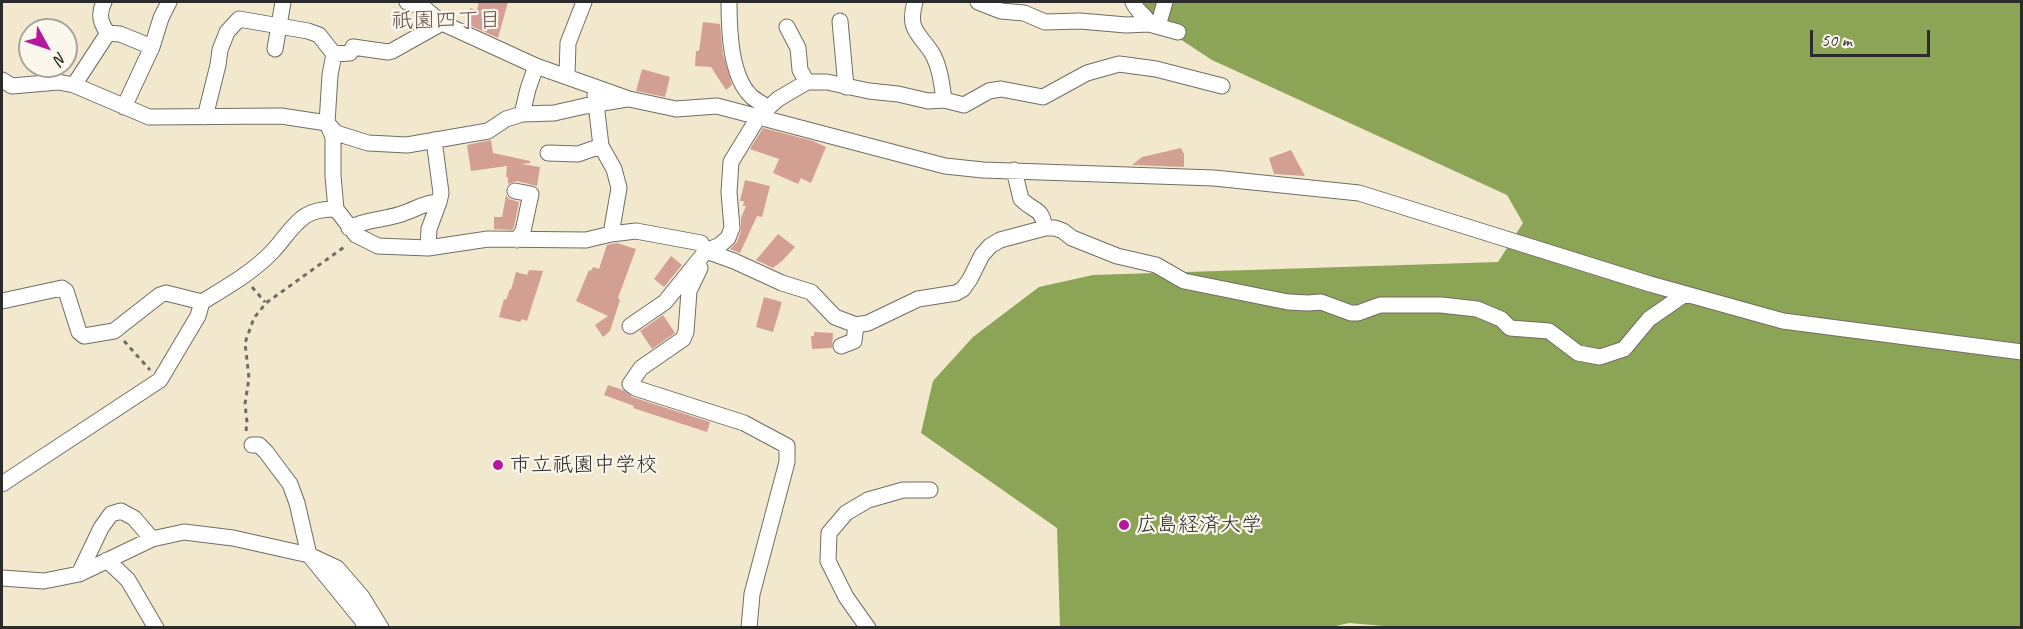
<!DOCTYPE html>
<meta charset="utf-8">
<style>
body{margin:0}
#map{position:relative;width:2023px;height:629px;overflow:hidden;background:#f2e8ce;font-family:Caveat,sans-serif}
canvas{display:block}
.frame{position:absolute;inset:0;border:3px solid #2b2b2b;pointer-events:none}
.north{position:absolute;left:18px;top:18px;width:60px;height:60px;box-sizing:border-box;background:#fbf7ec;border:2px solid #a8a59f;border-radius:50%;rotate:130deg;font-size:16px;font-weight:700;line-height:24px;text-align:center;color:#2b2b2b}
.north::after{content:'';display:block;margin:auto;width:21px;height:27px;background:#b5179e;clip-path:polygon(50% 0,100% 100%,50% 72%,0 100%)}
.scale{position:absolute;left:1810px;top:30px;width:120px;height:27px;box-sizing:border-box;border:3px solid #2b2b2b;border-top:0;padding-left:8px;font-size:18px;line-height:21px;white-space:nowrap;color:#2b2b2b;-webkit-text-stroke:4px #fbf7ec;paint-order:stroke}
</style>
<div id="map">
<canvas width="2023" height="629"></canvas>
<div class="frame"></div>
<div class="north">N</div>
<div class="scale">50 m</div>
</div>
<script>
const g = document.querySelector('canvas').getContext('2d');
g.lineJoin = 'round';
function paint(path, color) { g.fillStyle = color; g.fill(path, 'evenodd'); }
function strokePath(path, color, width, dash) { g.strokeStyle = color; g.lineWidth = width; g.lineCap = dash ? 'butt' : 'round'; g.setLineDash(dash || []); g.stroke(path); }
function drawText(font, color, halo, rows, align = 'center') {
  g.font = font + ' Caveat,"Klee One",sans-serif'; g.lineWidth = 4.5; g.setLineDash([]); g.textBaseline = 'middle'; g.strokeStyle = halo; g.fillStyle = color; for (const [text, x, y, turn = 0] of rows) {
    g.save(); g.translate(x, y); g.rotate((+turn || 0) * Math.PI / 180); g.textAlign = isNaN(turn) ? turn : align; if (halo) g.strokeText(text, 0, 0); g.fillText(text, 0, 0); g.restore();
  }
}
const forest = new Path2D(`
 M1135 2H2021V627L1407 628 1349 623 1327 628 1060 627 1057 528 921 433 933 381 973 337 1039 287 1093 275 1498 262 1523 223 1507 195 1212 60 1157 24Z`);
const building = new Path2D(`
 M479 2H508L498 38 467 24 470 8 477 10Z
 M703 22 720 24 723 54 732 85 726 90 711 67 695 66 696 51H699Z
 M642 69 670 77 665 97 636 91Z
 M763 128 813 141 826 147 811 183 801 178 798 184 773 173 779 159 750 149Z
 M491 140 493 153 530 161V163L521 164 540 167 537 186 517 181 508 184V177H506L507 166 471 171 467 145Z
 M1181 148 1184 154V167L1132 165 1142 157Z
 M1291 150 1305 176 1274 174 1269 158Z
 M745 180 770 186 762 217 757 216 740 253 730 249 737 242 741 231V218L746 206H743L744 201H740Z
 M506 195 509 199 519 202 514 227 512 230 494 229V217H502Z
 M778 234 795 247 783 260 773 268 756 260Z
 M617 243 636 249 618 298 620 300 610 331 603 337 595 325 608 316 576 301 589 270 591 271 593 267 599 269 607 245Z
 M671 256 682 265 664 287 654 279Z
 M529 270 543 271 527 321 522 319 520 322 499 317 504 299 506 300 510 289 511 290 516 272 527 275Z
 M764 297 782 302 773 332 756 327Z
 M663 315 675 333 652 349 640 331Z
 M814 332 833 333 832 348 812 349 811 336H814Z
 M608 385 623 390 632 397 710 422 707 432 633 408 634 406 604 395Z`);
const path = new Path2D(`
 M252 287 265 302
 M124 341 150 370
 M246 431 247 422 245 404 249 378 245 343 254 318 266 303 347 245`);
const minor = new Path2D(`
 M104 2C98 14 100 23 108 33
 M407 2 423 7 442 23 536 66 629 99 676 109 717 106 945 166 983 170 1214 178 1359 193 1650 284 1783 321 2022 352
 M729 2C729 29 730 77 752 97 757 101 763 104 768 108
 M915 2C907 30 919 33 932 53 940 67 942 85 944 100
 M978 2 1001 11 1024 13 1045 22 1080 21 1126 25 1149 24 1178 32
 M1133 2C1138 14 1146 14 1149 24
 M840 21 846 87
 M1158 26 1165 2
 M787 27 798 48 800 70 807 82
 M275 49 283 2
 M334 54 350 53 353 47 388 52 392 51 442 23
 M567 75 568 43 584 2
 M2 80 12 86 58 82 74 85 149 117 281 116 327 123 333 137V176L336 209 356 235 378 246 428 248 488 239 586 240 611 234 636 231 701 243 706 251 734 261 782 283 811 292 835 317 856 325 868 323 918 299 956 293 963 289 970 279 982 255 990 246 1000 240 1045 228H1055L1063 231 1072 238 1117 256 1156 265 1184 281 1288 302 1308 303 1321 302 1351 313H1358L1380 305H1441L1477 309 1501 319 1510 328 1549 331 1578 353 1600 357 1624 349 1649 319 1685 294
 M74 85 108 33 120 34 152 47
 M595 95 601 146 614 169 619 188 611 234
 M124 107 152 47 161 18 169 2
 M522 114 528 89 536 66
 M205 117 218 65 220 50 227 32 239 19 308 31 319 35 334 54 330 75 327 123 336 133 368 143 407 145 488 131 506 119 522 114 554 113 585 106 627 99
 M548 153 578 154 601 146
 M1014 170 1021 199C1035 213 1041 206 1045 228
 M515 191 531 194 523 231 517 240
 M349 228C367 219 386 220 404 213 416 209 426 202 439 202
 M428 248 429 229 439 202 441 193 434 140
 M700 268 689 291 686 332 683 339 641 368 630 384 635 388 744 423 787 446V462L752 594 749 628
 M2 301 62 288 66 291 79 332 84 336 114 331 160 295 166 293 202 302
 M630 326 665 302 706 251 720 245 728 238 732 228 729 192 731 162 759 116 778 99 807 82H827L869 91 898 94 928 101 944 100 964 105 989 91 1001 89 1043 97 1087 73 1119 64 1156 69 1222 86
 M841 346 854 341 856 325
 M252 445H259L266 452 290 484 297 503 309 555 362 620 365 628
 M2 484 160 380 198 316 202 302C227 287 253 272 273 251 284 239 292 225 305 216 314 210 326 209 336 209
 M107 560 128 580 156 628
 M79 574 101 528 111 514 121 511 134 518 152 539
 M2 578 44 581 79 574 152 539 184 532 233 538 309 555 337 568 362 597 381 628
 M868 628 846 597 828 561 829 533 846 513 868 500 903 490H930`);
const markers = [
 [498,465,6,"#b5179e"],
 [1124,525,6,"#b5179e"]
];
const poiNames = [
 ["市立祇園中学校",510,465],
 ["広島経済大学",1136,525]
];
const neighbourhoodNames = [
 ["祇園四丁目",446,21]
];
paint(forest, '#8ca455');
paint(building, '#d49f93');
strokePath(minor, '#716d64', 17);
strokePath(path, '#716d64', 3, [4.5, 4.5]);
strokePath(minor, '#fff', 15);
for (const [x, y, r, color] of markers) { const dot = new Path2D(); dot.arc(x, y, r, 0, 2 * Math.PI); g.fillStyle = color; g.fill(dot); strokePath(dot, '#fbf7ec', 2); }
drawText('21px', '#2b2b2b', '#fbf7ec', poiNames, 'left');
drawText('22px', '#66544f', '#fbf7ec', neighbourhoodNames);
</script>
